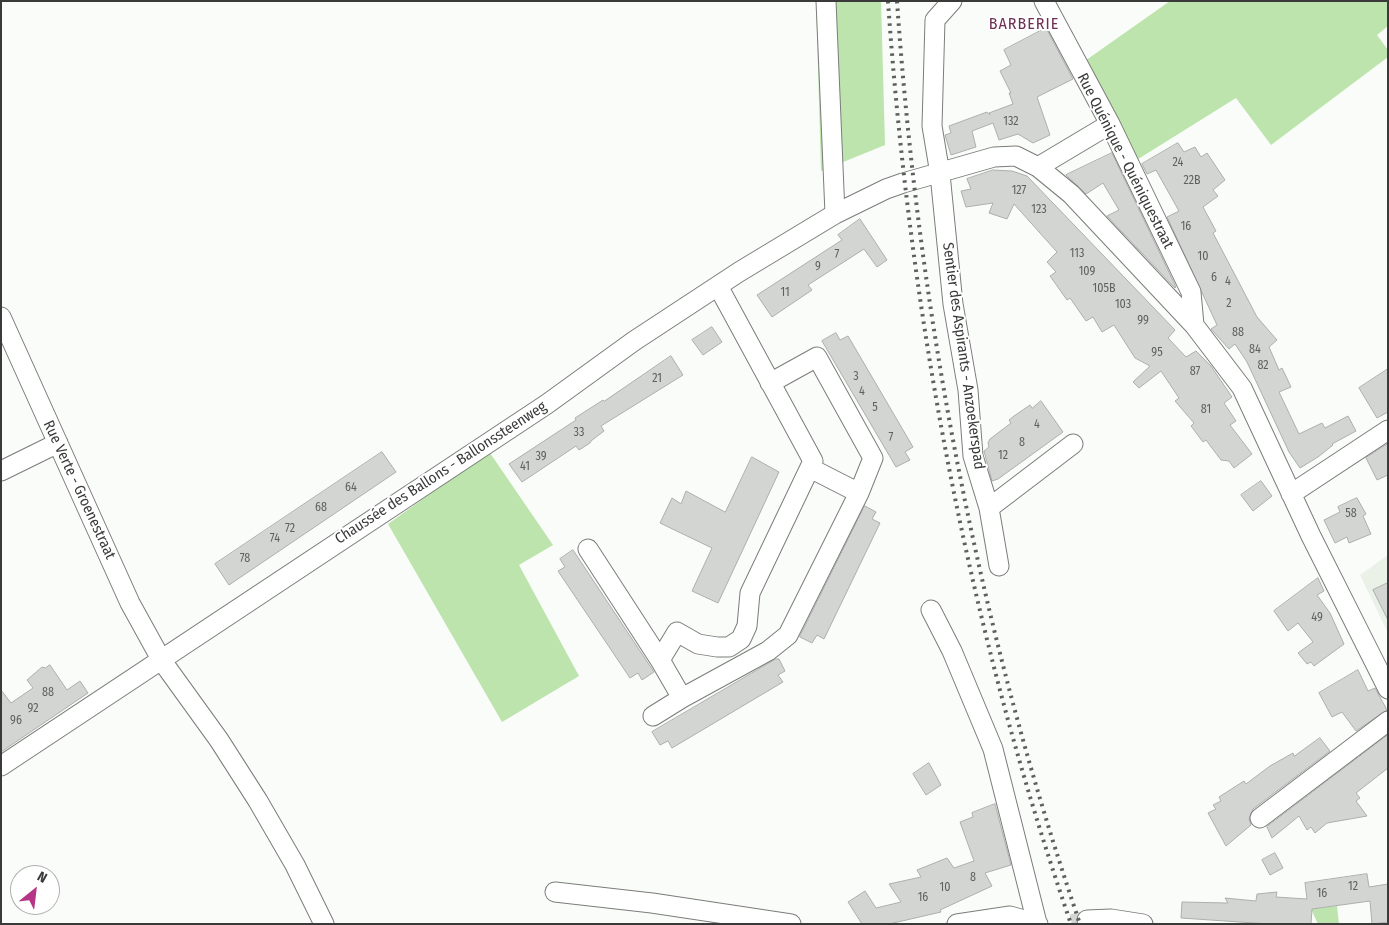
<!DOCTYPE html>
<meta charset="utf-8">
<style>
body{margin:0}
#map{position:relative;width:1389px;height:925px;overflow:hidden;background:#fafcf9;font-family:"Fira Sans Condensed",sans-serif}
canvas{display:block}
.frame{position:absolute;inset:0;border:2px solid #393a39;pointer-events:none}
.north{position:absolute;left:10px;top:865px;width:50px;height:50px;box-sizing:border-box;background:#fff;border:1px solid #b0b0b0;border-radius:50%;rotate:29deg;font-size:14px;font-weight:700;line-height:20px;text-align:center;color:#393a39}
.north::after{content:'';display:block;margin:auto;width:18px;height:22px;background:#b53684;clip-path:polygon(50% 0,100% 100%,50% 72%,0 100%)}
</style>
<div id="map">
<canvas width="1389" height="925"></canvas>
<div class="frame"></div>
<div class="north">N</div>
</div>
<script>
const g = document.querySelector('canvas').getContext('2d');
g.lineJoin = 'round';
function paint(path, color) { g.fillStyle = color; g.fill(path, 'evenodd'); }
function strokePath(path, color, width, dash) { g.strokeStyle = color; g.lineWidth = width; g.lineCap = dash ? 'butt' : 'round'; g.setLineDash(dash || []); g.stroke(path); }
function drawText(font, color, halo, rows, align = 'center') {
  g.font = font + ' "Fira Sans Condensed",sans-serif'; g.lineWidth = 4; g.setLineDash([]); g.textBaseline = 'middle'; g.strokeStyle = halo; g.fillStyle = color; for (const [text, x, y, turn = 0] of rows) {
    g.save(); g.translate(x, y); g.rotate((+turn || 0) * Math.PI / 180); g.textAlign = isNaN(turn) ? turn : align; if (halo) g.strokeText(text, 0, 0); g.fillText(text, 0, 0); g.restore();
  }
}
const built = new Path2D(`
 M1388 555V633L1360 575Z`);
const green = new Path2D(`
 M816 1H881L885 145 821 171Z
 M1170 1H1388V26L1377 35 1388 50V57L1271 145 1236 98 1135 161 1082 63Z
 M479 437 553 545 519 565 579 676 502 722 388 524 452 478 443 463Z
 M1337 906 1339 924H1318L1311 909Z`);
const building = new Path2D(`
 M1046 28 1073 79 1037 97 1050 135 1033 143 1018 134 999 140 993 123 972 131 976 147 951 155 945 135 951 133 949 126 987 112 990 115 989 113 1013 104 1009 93H1011L1000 71 1011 65 1004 50Z
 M1178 143 1184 152 1195 147 1201 157 1207 153 1225 180 1213 190 1218 196 1203 207 1216 231 1213 233 1257 317 1277 340 1269 347 1279 370 1282 368 1291 387 1279 392 1299 434 1322 423 1325 428 1348 416 1356 431 1332 444 1333 445 1318 457 1300 468 1289 452 1247 362 1235 344 1229 349 1211 329 1217 325 1167 217 1179 211 1156 170 1147 174 1142 164Z
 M1112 153 1176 287 1175 288 1107 216 1119 210 1103 183 1086 194 1066 175Z
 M993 170 1012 171 1027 176 1175 330 1168 338 1186 357 1196 351 1211 366 1232 397 1224 403 1236 421 1230 425 1252 454 1234 468 1229 461 1221 460 1206 440 1203 442 1191 426 1194 423 1175 401 1179 398 1161 371 1139 388 1133 382 1150 366 1135 358 1114 325 1102 332 1093 317 1086 321 1070 298 1067 300 1050 276 1056 272 1047 262 1057 252 1014 204 1007 219 989 213 993 203 966 207 961 191 971 189 967 179Z
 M860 219 887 260 877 267 864 249 808 285 812 290 772 317 757 295 842 240 838 235Z
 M712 327 722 342 703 355 692 340Z
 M836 333 840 340 848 336 913 447 905 452 910 460 896 467 822 341Z
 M671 356 683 375 601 426 604 431 591 441 590 443 579 450 576 446 522 482 509 464 576 420 575 418 603 400 604 401Z
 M1388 369V412L1377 418 1359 388Z
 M1041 401 1063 432 998 479 992 481 984 451 989 447 988 443 990 439 1011 423 1009 420 1014 416 1030 405 1032 408Z
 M1388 444V475L1377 480 1366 458Z
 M382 452 396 472 229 585 215 564Z
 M752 457 779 472 718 603 692 591 712 548 660 523 672 498 681 504 686 491 725 512Z
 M1261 481 1272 496 1253 511 1241 495Z
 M1357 498 1366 514 1363 516 1371 534 1349 543 1347 537 1335 543 1324 520 1340 512 1338 507Z
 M865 506 876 512 872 519 880 523 824 639 817 635 812 643 800 637Z
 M573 550 654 672 642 680 638 673 630 678 558 571 565 567 560 559Z
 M1318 578 1324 591 1317 595 1330 613 1344 644 1314 666 1311 662 1307 664 1298 653 1313 642 1298 623 1288 631 1274 611Z
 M1388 583V620L1373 590Z
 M776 659H779L785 671 778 675 783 682 672 748 668 741 660 745 652 732Z
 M50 665 67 690 80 681 88 693 1 752V690L11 703 33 688 27 680 42 667 45 668Z
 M1358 670 1368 691 1375 688 1387 710 1356 731 1342 712 1332 717 1319 693Z
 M1388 735V768L1356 793 1360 798 1356 801 1367 816 1327 823 1315 833 1311 827 1307 830 1299 816 1272 838 1267 827Z
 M1320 738 1330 751 1253 809 1249 819 1251 825 1226 846 1208 813 1216 809 1213 805 1221 801 1219 797 1244 781 1246 784 1270 766 1293 753 1294 756Z
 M929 763 941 785 926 795 913 774Z
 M995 804 1011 865 985 873 992 886 940 910 941 912 889 924H862L848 902 865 891 876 908 901 902 889 884 921 877 917 870 947 858 954 868 974 861 960 822 973 817 972 813Z
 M1275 853 1283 868 1270 875 1262 860Z
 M1367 874 1369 887 1388 884V922L1372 924 1370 901 1312 909 1311 924H1269L1181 918 1182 902 1228 903 1225 898 1256 901 1257 894 1277 892 1276 897 1307 899 1305 883Z`);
const minorTunnel = new Path2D(`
 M1072 924 1087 920`);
const minor = new Path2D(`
 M826 1 835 214
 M952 1 935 20 932 126 940 174 953 304 968 390 973 456 989 508 999 566
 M1044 1 1110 124 1191 292 1194 325
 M1038 167 1110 124
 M718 286 813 461 750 593 747 626 741 639 729 647H717L698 644 677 632 660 660 682 698 768 651 788 635 859 493 873 458 817 357 770 383
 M1 317 130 603 162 661 219 740 258 801 295 865 324 924
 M810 468 859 493
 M1 471 58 443
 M1291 494 1388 430
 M989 508 1073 444
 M588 549 660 660
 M931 610 952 651 993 749 1037 923
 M653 716 682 698
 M1 766 547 404 634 341 739 272 835 214 886 189 903 183 994 157 1016 156 1038 167 1071 194 1194 325 1242 388 1311 536 1388 689
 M1260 818 1388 721
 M555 892 652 903 791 924
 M1087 920 1111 919 1143 924
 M957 924 1010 916 1038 924`);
const rail = new Path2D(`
 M888 1C910 316 968 625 1071 924
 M897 1C919 317 978 624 1080 924`);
const numberNames = [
 ["132",1011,122],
 ["24",1178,163],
 ["22B",1192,181],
 ["127",1019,191],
 ["123",1039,210],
 ["16",1186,227],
 ["113",1077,254],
 ["7",837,255],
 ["10",1203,257],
 ["9",818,267],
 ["109",1087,272],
 ["6",1214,278],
 ["4",1228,282],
 ["105B",1104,289],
 ["11",785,293],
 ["2",1229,304],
 ["103",1123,305],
 ["99",1143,321],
 ["88",1238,333],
 ["84",1255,350],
 ["95",1157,353],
 ["82",1263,366],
 ["87",1195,372],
 ["3",856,377],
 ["21",657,379],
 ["4",862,392],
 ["5",875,408],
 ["81",1206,410],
 ["4",1037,425],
 ["33",579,433],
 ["7",891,438],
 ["8",1022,443],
 ["12",1003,456],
 ["39",541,457],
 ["41",525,467],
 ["64",351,488],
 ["68",321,508],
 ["58",1351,514],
 ["72",290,529],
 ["74",275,539],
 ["78",245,559],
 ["49",1317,618],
 ["88",48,693],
 ["92",33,709],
 ["96",16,721],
 ["8",973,878],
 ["12",1353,887],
 ["10",945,888],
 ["16",1322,894],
 ["16",923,898]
];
const streetNames = [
 ["Rue Quénique - Quéniquestraat",1125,161,63],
 ["Sentier des Aspirants - Anzoekerspad",963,356,82],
 ["Chaussée des Ballons - Ballonssteenweg",441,473,-33],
 ["Rue Verte - Groenestraat",79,490,65]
];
const neighbourhoodNames = [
 ["BARBERIE",1024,25]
];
paint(built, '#eaf1e7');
paint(green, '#bce4ac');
paint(building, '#d3d5d2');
strokePath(building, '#acafac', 1);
strokePath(minorTunnel, '#d3d5d3', 19, [19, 9]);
strokePath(minor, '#7b7d7a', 21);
strokePath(minor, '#fff', 19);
strokePath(rail, '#5e605e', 4, [2.5, 5]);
drawText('12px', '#60615f', null, numberNames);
drawText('15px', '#393a39', '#fff', streetNames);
g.letterSpacing = '1px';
drawText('16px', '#6f3054', '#fff', neighbourhoodNames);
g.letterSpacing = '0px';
</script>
